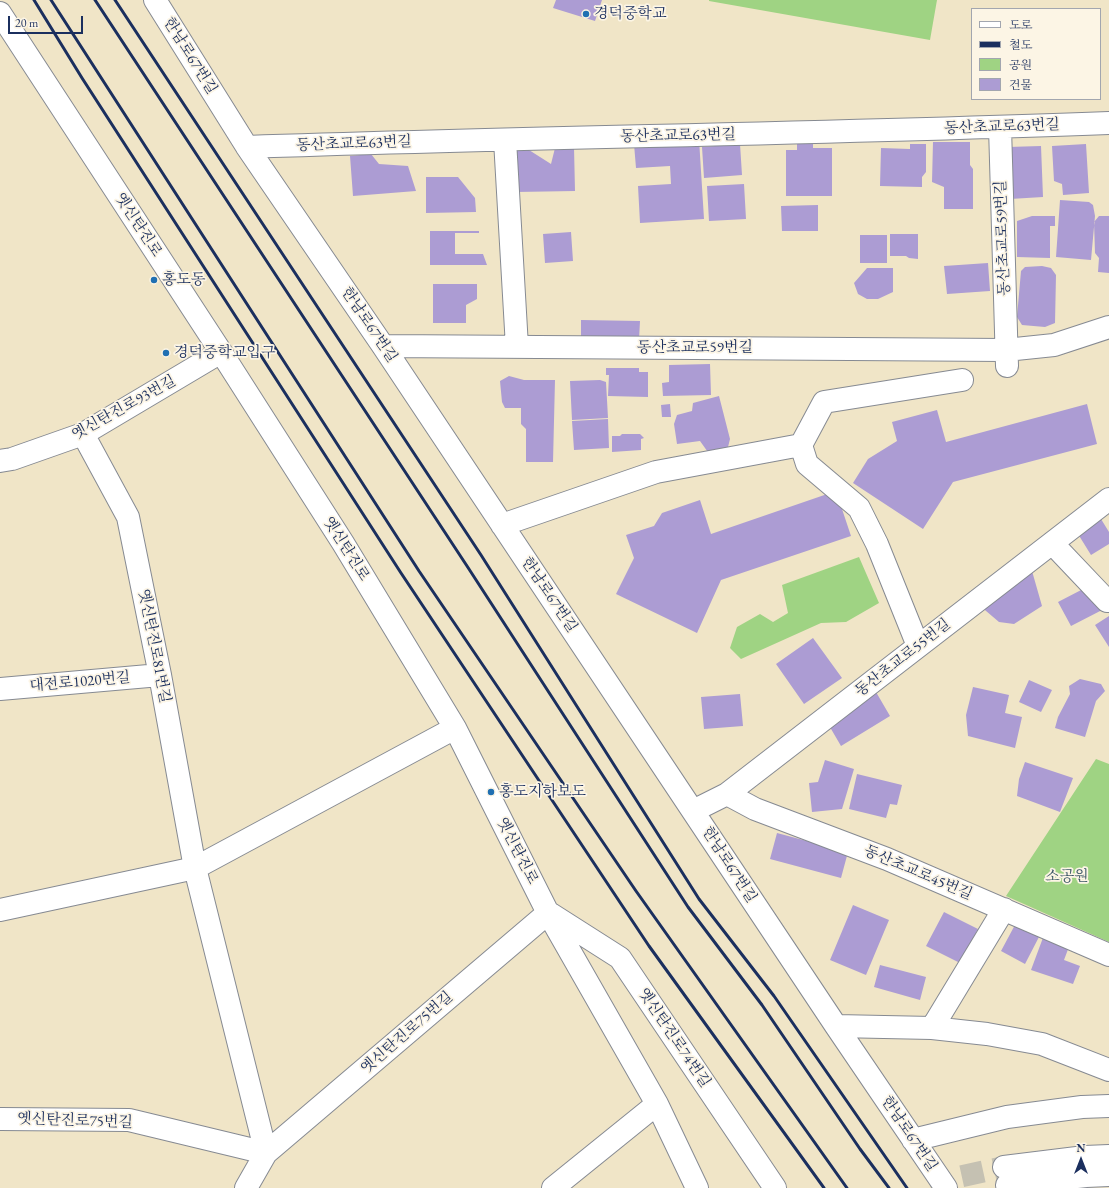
<!DOCTYPE html>
<meta charset="utf-8">
<style>
body{margin:0}
#map{position:relative;width:1109px;height:1188px;overflow:hidden;background:#f0e5c7;font-family:"EB Garamond","Noto Serif KR",serif}
canvas{display:block}
.legend{position:absolute;left:971px;top:8px;width:130px;height:92px;box-sizing:border-box;background:#fcf5e5;border:1px solid #a2a6af;margin:0;padding:5px 7px;list-style:none;font-size:12px;color:#1b2f5e}
.legend li{display:flex;align-items:center;gap:8px;height:20px}
.legend b{width:20px;border:1px solid #a2a6af}
.north{position:absolute;left:1061px;top:1140px;width:40px;height:40px;-webkit-text-stroke:3px #fcf5e5;paint-order:stroke;rotate:0deg;font-size:11px;font-weight:700;line-height:16px;text-align:center;color:#1b2f5e}
.north::after{content:'';display:block;margin:auto;width:14px;height:18px;background:#1b2f5e;clip-path:polygon(50% 0,100% 100%,50% 72%,0 100%)}
.scale{position:absolute;left:8px;top:16px;width:75px;height:18px;box-sizing:border-box;border:2px solid #1b2f5e;border-top:0;padding-left:5px;font-size:12px;line-height:14px;white-space:nowrap;color:#1b2f5e;-webkit-text-stroke:3px #fcf5e5;paint-order:stroke}
</style>
<div id="map">
<canvas width="1109" height="1188"></canvas>
<ul class="legend">
<li><b style="height:5px;background:#fff"></b>도로</li>
<li><b style="height:5px;background:#1b2f5e"></b>철도</li>
<li><b style="height:11px;background:#9fd383"></b>공원</li>
<li><b style="height:11px;background:#ac9cd3"></b>건물</li>
</ul>
<div class="north">N</div>
<div class="scale">20 m</div>
</div>
<script>
const g = document.querySelector('canvas').getContext('2d');
g.lineJoin = 'round';
function paint(path, color) { g.fillStyle = color; g.fill(path, 'evenodd'); }
function strokePath(path, color, width, dash) { g.strokeStyle = color; g.lineWidth = width; g.lineCap = dash ? 'butt' : 'round'; g.setLineDash(dash || []); g.stroke(path); }
function drawText(font, color, halo, rows, align = 'center') {
  g.font = font + ' "EB Garamond","Noto Serif KR",serif'; g.lineWidth = 3.5; g.setLineDash([]); g.textBaseline = 'middle'; g.strokeStyle = halo; g.fillStyle = color; for (const [text, x, y, turn = 0] of rows) {
    g.save(); g.translate(x, y); g.rotate((+turn || 0) * Math.PI / 180); g.textAlign = isNaN(turn) ? turn : align; if (halo) g.strokeText(text, 0, 0); g.fillText(text, 0, 0); g.restore();
  }
}
const green = new Path2D(`
 M709 0H937L930 40 709 1Z
 M859 557 879 603 846 622 821 623 741 659 730 648 737 627 760 614 773 622 788 613 782 585Z
 M1096 759 1109 764V942L1006 896Z`);
const building = new Path2D(`
 M556 0H602L595 21 553 8Z
 M699 139 704 219 640 223 638 186 671 184 670 166 636 168 634 144Z
 M797 142H813V148H832V196H786V150H797Z
 M933 142H970V165L973 169V209H944V187L932 182Z
 M740 144 742 175 704 178 702 147Z
 M910 144H926V172L922 177V187L880 186 881 148 910 149Z
 M1086 144 1089 193 1063 195 1062 184 1054 181 1052 146Z
 M1041 146 1043 197 1010 199 1008 147Z
 M574 147 575 191 516 192 515 151 529 150 551 164 555 148Z
 M371 154 379 164 408 166 416 191 353 196 350 156Z
 M426 177H458L475 198 476 212 426 213Z
 M744 184 746 219 709 221 707 186Z
 M1060 200 1089 202 1093 205 1095 216 1091 260 1056 257Z
 M818 205V231H782L781 206Z
 M1032 216H1055V226H1050V258L1017 257V221Z
 M1099 216H1109V273L1098 272 1099 258 1095 253 1094 222Z
 M430 231H479V233H455V254H483L487 265H430Z
 M571 232 573 261 545 263 543 234Z
 M890 234H918V259L909 258 906 256H890Z
 M860 235H887V263H860Z
 M988 263 990 291 947 294 944 266Z
 M1042 266 1051 268 1056 275 1055 323 1045 327 1022 325 1017 317 1021 271 1025 267Z
 M867 268H893V292L878 299H867L858 294 854 283Z
 M433 284H477V299L466 305V323H433Z
 M581 320 640 321 639 340 581 339Z
 M710 364 711 395 663 396 662 383 669 382V365Z
 M606 368H639V372H648V397L608 396 609 375H606Z
 M509 376 524 380H555L553 462H526V429L521 424V408H505L502 402 500 381Z
 M600 380 606 382 608 418 572 420 570 381Z
 M719 396 730 439 727 451 710 455 700 441 677 444 674 424 677 415 692 411 693 403Z
 M670 404 671 417H662L661 405Z
 M1087 404 1097 444 953 482 923 529 853 483 868 459 897 441 892 422 937 410 946 442Z
 M608 419 609 448 574 450 572 421Z
 M622 434H640L644 438 641 439V450L612 452V436H620Z
 M836 491 851 536 721 580 697 633 616 594 634 558 626 535 654 526 662 513 700 500 711 534Z
 M1101 519 1109 532V544L1091 555 1078 534Z
 M1032 571 1042 606 1014 624 999 622 979 605Z
 M1085 588 1104 609 1071 626 1058 602Z
 M1109 616V647L1095 625Z
 M813 638 842 678 804 704 776 664Z
 M1080 679 1101 684 1105 691 1096 701 1085 737 1055 728 1058 717 1070 694 1069 686Z
 M1029 680 1052 690 1041 712 1019 702Z
 M973 687 1009 695 1005 713 1022 717 1015 748 968 736 966 715Z
 M876 692 890 716 841 746 827 722Z
 M740 694 743 726 704 729 701 697Z
 M825 760 854 769 842 809 812 812 809 783 818 782Z
 M1025 762 1073 778 1060 812 1017 796 1019 779Z
 M857 774 902 785 897 805 890 804 886 818 849 809Z
 M777 833 848 852 841 878 770 859Z
 M853 905 889 920 866 975 830 960Z
 M944 912 978 929 960 963 926 946Z
 M1016 923 1040 935 1025 964 1001 951Z
 M1044 935 1070 944 1064 960 1080 966 1073 984 1031 970Z
 M880 965 926 977 920 1000 874 987Z`);
const minorTunnel = new Path2D(`
 M931 1188 954 1178 1004 1167`);
const minor = new Path2D(`
 M155 0 247 147 383 346 836 1026 946 1188
 M0 13 221 352 343 543 455 728 548 913 657 1104 697 1188
 M1000 127 1007 366
 M505 140 517 347
 M247 147C534 137 822 134 1109 123
 M383 346 1006 350 1054 345 1109 327
 M83 434 128 517 160 675 195 868 266 1153
 M0 461 12 459 83 434 221 352
 M502 525 656 472 801 445
 M1052 543 1107 601H1109
 M918 646 877 544 859 508 807 464 801 445 824 402 962 380
 M0 689 160 675
 M727 794 755 809 887 859 1109 955
 M693 811 727 794 1109 499
 M0 910 195 868 455 728
 M551 914 620 958 775 1188
 M836 1026 932 1028 987 1034 1042 1044 1109 1070
 M932 1028 1004 909
 M0 1119 129 1120 266 1153
 M913 1140 1007 1117 1082 1107 1109 1106
 M1004 1167 1085 1157 1109 1156
 M1007 1185 1086 1176 1109 1175
 M246 1188 266 1153 548 913
 M553 1188 657 1104`);
const rail = new Path2D(`
 M34 0 82 78 401 573 649 946 824 1188
 M51 0 419 571 636 891 847 1188
 M95 0 467 566 688 907 762 1005 860 1149 889 1188
 M115 0 481 555 699 899 774 996 907 1188`);
const markers = [
 [586,14,4,"#1f6fb2"],
 [154,280,4,"#1f6fb2"],
 [166,353,4,"#1f6fb2"],
 [491,792,4,"#1f6fb2"]
];
const poiNames = [
 ["경덕중학교",594,14],
 ["홍도동",162,280],
 ["경덕중학교입구",174,353],
 ["홍도지하보도",499,792]
];
const streetNames = [
 ["한남로67번길",190,56,58],
 ["동산초교로63번길",1002,127,-2],
 ["동산초교로63번길",678,136,-1],
 ["동산초교로63번길",354,144,-2],
 ["옛신탄진로",138,225,57],
 ["동산초교로59번길",1003,238,-92],
 ["한남로67번길",369,325,56],
 ["동산초교로59번길",695,348],
 ["옛신탄진로93번길",124,408,-29],
 ["옛신탄진로",346,549,58],
 ["한남로67번길",549,595,56],
 ["옛신탄진로81번길",154,646,79],
 ["동산초교로55번길",903,658,-38],
 ["대전로1020번길",80,682,-5],
 ["옛신탄진로",517,851,63],
 ["한남로67번길",729,865,57],
 ["동산초교로45번길",918,873,23],
 ["옛신탄진로75번길",407,1033,-41],
 ["옛신탄진로74번길",674,1038,56],
 ["옛신탄진로75번길",75,1121,2],
 ["한남로67번길",909,1134,56]
];
const parkNames = [
 ["소공원",1067,877]
];
paint(green, '#9fd383');
paint(building, '#ac9cd3');
strokePath(minorTunnel, '#c5c1b2', 22, [22, 11]);
strokePath(minor, '#868a92', 24);
strokePath(minor, '#fff', 22);
strokePath(rail, '#1b2f5e', 3);
for (const [x, y, r, color] of markers) { const dot = new Path2D(); dot.arc(x, y, r, 0, 2 * Math.PI); g.fillStyle = color; g.fill(dot); strokePath(dot, '#fcf5e5', 1.5); }
drawText('15px', '#1b2f5e', '#fcf5e5', poiNames, 'left');
drawText('15px', '#1b2f5e', '#fcf5e5', streetNames);
drawText('15px', '#3c5867', '#fcf5e5', parkNames);
</script>
